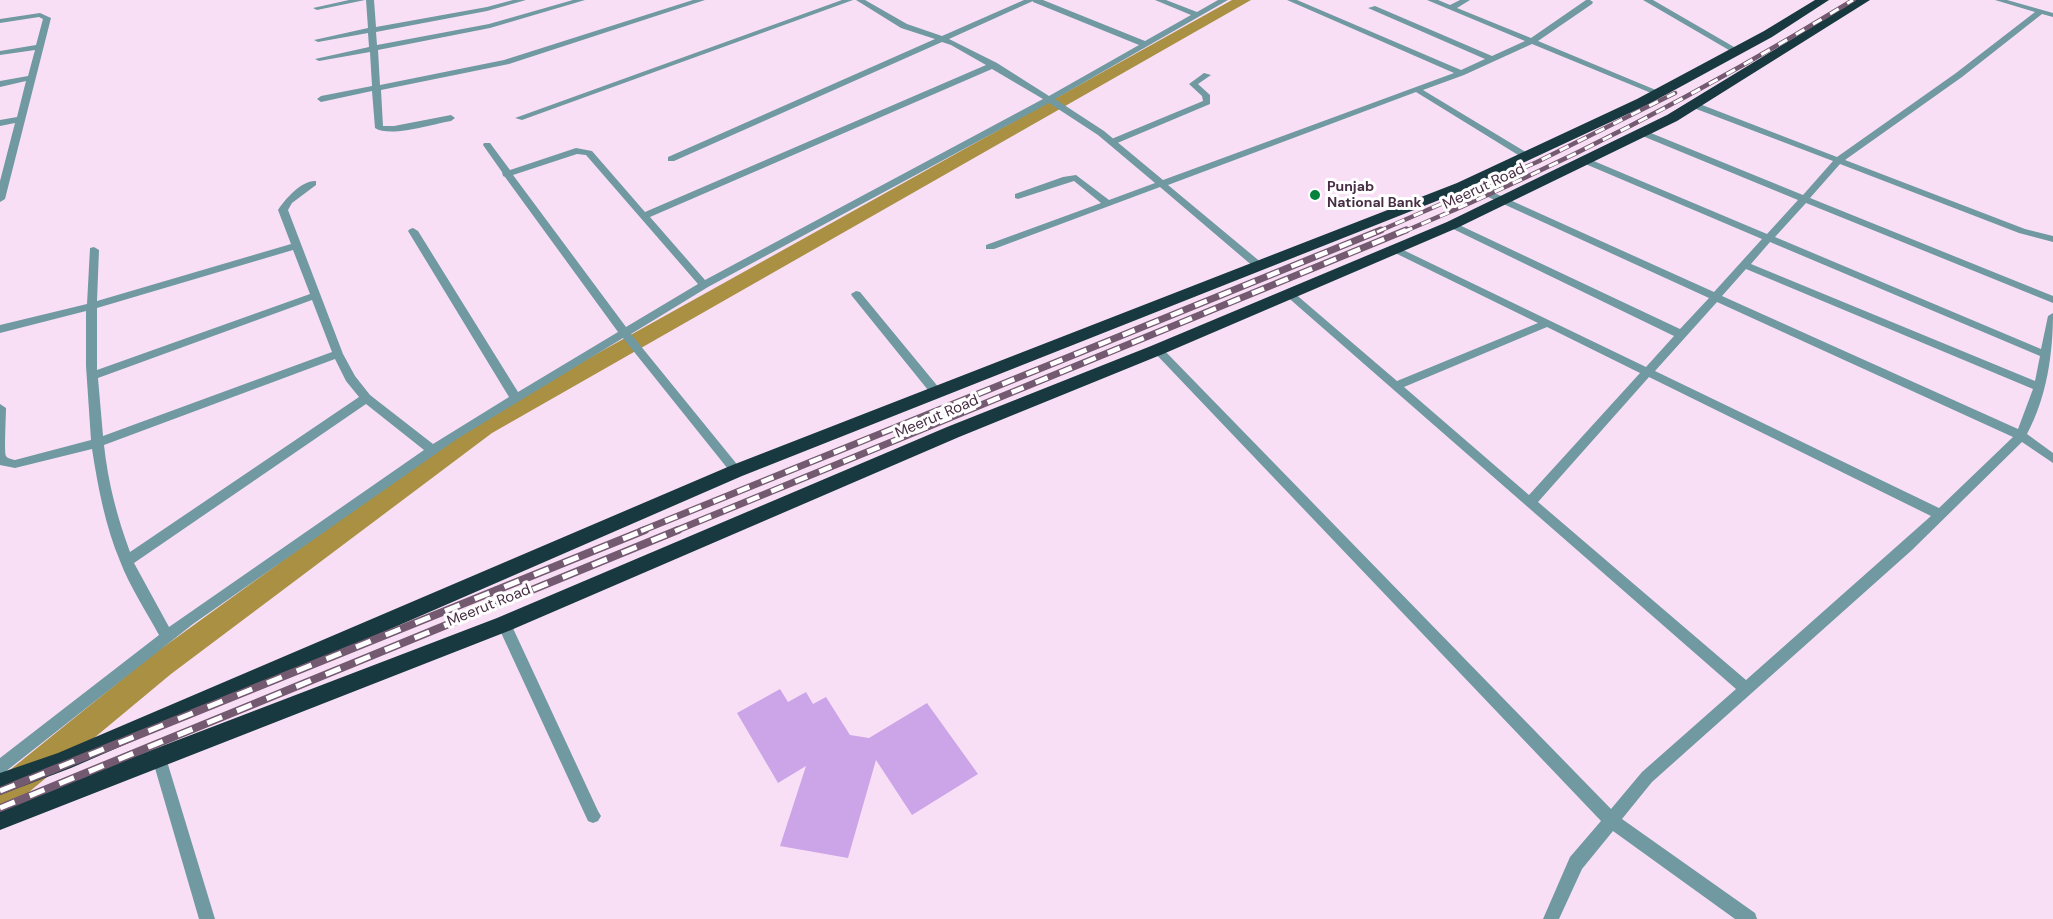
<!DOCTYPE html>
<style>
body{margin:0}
canvas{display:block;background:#f9dff6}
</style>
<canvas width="2053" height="919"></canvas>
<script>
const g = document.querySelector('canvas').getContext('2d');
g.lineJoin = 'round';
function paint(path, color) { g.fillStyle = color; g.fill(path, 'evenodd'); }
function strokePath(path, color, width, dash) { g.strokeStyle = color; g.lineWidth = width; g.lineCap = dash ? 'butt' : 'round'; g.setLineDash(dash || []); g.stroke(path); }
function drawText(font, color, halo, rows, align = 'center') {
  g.font = font + ' "DM Sans",sans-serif'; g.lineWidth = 6; g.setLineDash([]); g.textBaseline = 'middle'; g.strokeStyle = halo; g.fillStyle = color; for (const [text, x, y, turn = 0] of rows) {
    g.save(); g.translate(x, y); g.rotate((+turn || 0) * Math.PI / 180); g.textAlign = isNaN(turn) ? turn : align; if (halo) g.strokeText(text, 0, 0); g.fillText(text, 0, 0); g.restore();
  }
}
const canal = new Path2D(`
 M1232 0H1251L492 433 171 674 11 807 0 811V778L151 656 476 421Z`);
const building = new Path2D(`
 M780 689 788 702 806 692 813 704 826 697 850 735 869 738 927 703 978 774 912 815 876 760 848 858 780 846 806 766 778 783 737 713Z`);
const lane = new Path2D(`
 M1204 73 1211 75 1198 84 1210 95V104L1115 144H1109V140L1203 101 1202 96 1189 84Z
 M159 751 164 753 166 758 215 919H199L152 758 154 753Z`);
const street = new Path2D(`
 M349 0H365L317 10 313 8Z
 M366 0H374L376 27 487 7 513 0H526L487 11 376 32 377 45 489 24 573 0H585L490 28 378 50 380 85 504 60 693 0H705L509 64 381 90 383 126H394L451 115 455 118 451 121C433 124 390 138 375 128L372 91 321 102 317 99 321 96 372 86 370 52 319 61 315 59 369 47 368 33 318 42 314 40 368 28Z
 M842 0H853L522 120 515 118Z
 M856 0H865L907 24 942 36 1024 0H1043L1145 41 1191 15 1155 0H1166L1197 12 1218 0H1228L1055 99 1104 131 1163 180 1454 73 1287 0H1297L1461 70 1485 59 1368 8 1375 6 1492 56 1525 41 1427 0H1438L1450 5 1460 0H1470L1457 8 1531 38 1586 0H1590L1593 2 1592 4 1538 41 1663 93 1656 95 1532 44 1464 75 1423 90 1529 154V158H1523L1416 92 1168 185 1263 264V268H1255L1160 187 994 249H986V245L1101 203 1074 181 1018 199 1015 198V194L1063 177 1076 175 1109 200 1155 183 1098 135 1049 103 708 287 631 334 740 468 742 471 740 474H732L623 338 457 439 193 624 5 772 0 774V758L159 635C146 611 130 587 120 561 105 525 98 487 92 449L15 468 0 465V404L6 408C6 415 4 453 6 456 8 459 12 459 15 460L91 440 86 366V311L0 333V325L87 304 90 248 94 247 99 250 97 301 291 244 278 210C285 199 302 180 316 181V185L292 203 288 210 343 354 355 376 370 395 433 444 509 397 408 231 410 229 413 228 418 231 518 392 618 332 505 177 503 176 502 172 483 145 484 143H490L510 170 576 148 592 151 645 212 986 65 951 45 942 42 674 161H668V157L935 39 901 28ZM1033 1V2L1139 45 1049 96 997 63 949 39ZM992 69 1043 99 705 280 650 217ZM577 154 586 155 698 284 626 327 513 175ZM293 250 310 294 97 370V308ZM312 300 332 352 103 436 98 378ZM335 359 346 381 359 397 130 552C117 517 108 482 104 445ZM366 404 424 450 169 627 134 563Z
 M1643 0H1653L1741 51 1734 53Z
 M1995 0H2007L2053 13V17L2042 14 1962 77 1845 160 2025 229 2053 236V242L2019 233 1840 164 1810 198 2053 296V303L1806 203 1775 237 2041 349 2048 316 2053 313C2053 353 2047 397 2027 434L2053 453V463L2022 442 1912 550 1652 782 1622 819 1755 913 1757 919H1735L1613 831 1582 869 1559 919H1543L1570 857 1601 821 1152 350 1153 347H1161L1611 809 1642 772 1736 689 1284 294 1285 292H1293L1397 381 1538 323 1391 251 1390 249 1395 246 1646 367 1674 336 1449 227V223H1455L1680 329 1709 298 1464 186V182H1470L1714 292 1762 239 1583 163V159H1589L1767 234 1798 200 1640 135V131H1646L1803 195 1833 161 1691 107V103H1697L1837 157 1956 73 2035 12ZM1770 242 2040 356 2035 381 1751 264ZM1746 269 2033 389 2018 429 1722 296ZM1717 302 2013 437 1939 508 1655 371ZM1547 327 1640 373 1529 495 1404 387ZM1649 377 1931 516 1746 680 1538 502Z
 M40 13 51 18 5 199 0 202V181L15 123 0 126V120L17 117 26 81 0 87V81L28 76 35 50 0 55V51L36 45 43 19 39 17 0 23V19Z
 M856 291 860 292 940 389 942 392 940 395H932L852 296 851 294Z
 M504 618 509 620 511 624 598 811 601 816 598 821 593 823 588 821 497 624 499 620Z`);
const highway = new Path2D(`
 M1815 0H1829L1772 37 1647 105 1467 189 742 476 71 768 0 795V773L58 753 730 466 1457 183 1637 99 1764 31Z
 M1856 0H1870L1677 121 1457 228 1163 354 959 437 511 630 0 830V808L497 618 947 427 1151 346 1447 222 1667 115Z`);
const railFar2 = new Path2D(`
 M1377 232 1537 162 1675 93
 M1403 232C1560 166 1707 90 1853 0`);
const railFar1 = new Path2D(`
 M641 531 1381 230
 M675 531 1406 230`);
const rail = new Path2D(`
 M0 791 645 530
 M0 808 678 530`);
const markers = [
 [1315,195,6,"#05833c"]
];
const farPoinames = [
 ["Punjab",1327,187],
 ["National Bank",1327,203]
];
const streetNames = [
 ["Meerut Road",1484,187,-25],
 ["Meerut Road",937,417,-23],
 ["Meerut Road",489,606,-22]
];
paint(canal, '#aa9043');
paint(building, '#cba5e8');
paint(lane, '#7199a1');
paint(street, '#7199a1');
paint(highway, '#18393f');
strokePath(railFar2, '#745a71', 4.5);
strokePath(railFar1, '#745a71', 7);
strokePath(rail, '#745a71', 8);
strokePath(railFar2, '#fff', 3, [10]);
strokePath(railFar1, '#fff', 4.5, [13]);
strokePath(rail, '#fff', 5, [16]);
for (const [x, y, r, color] of markers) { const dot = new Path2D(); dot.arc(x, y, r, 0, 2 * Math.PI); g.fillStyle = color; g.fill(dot); strokePath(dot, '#fff', 2); }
drawText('bold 14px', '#472e44', '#fff', farPoinames, 'left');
drawText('15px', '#472e44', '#fff', streetNames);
</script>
